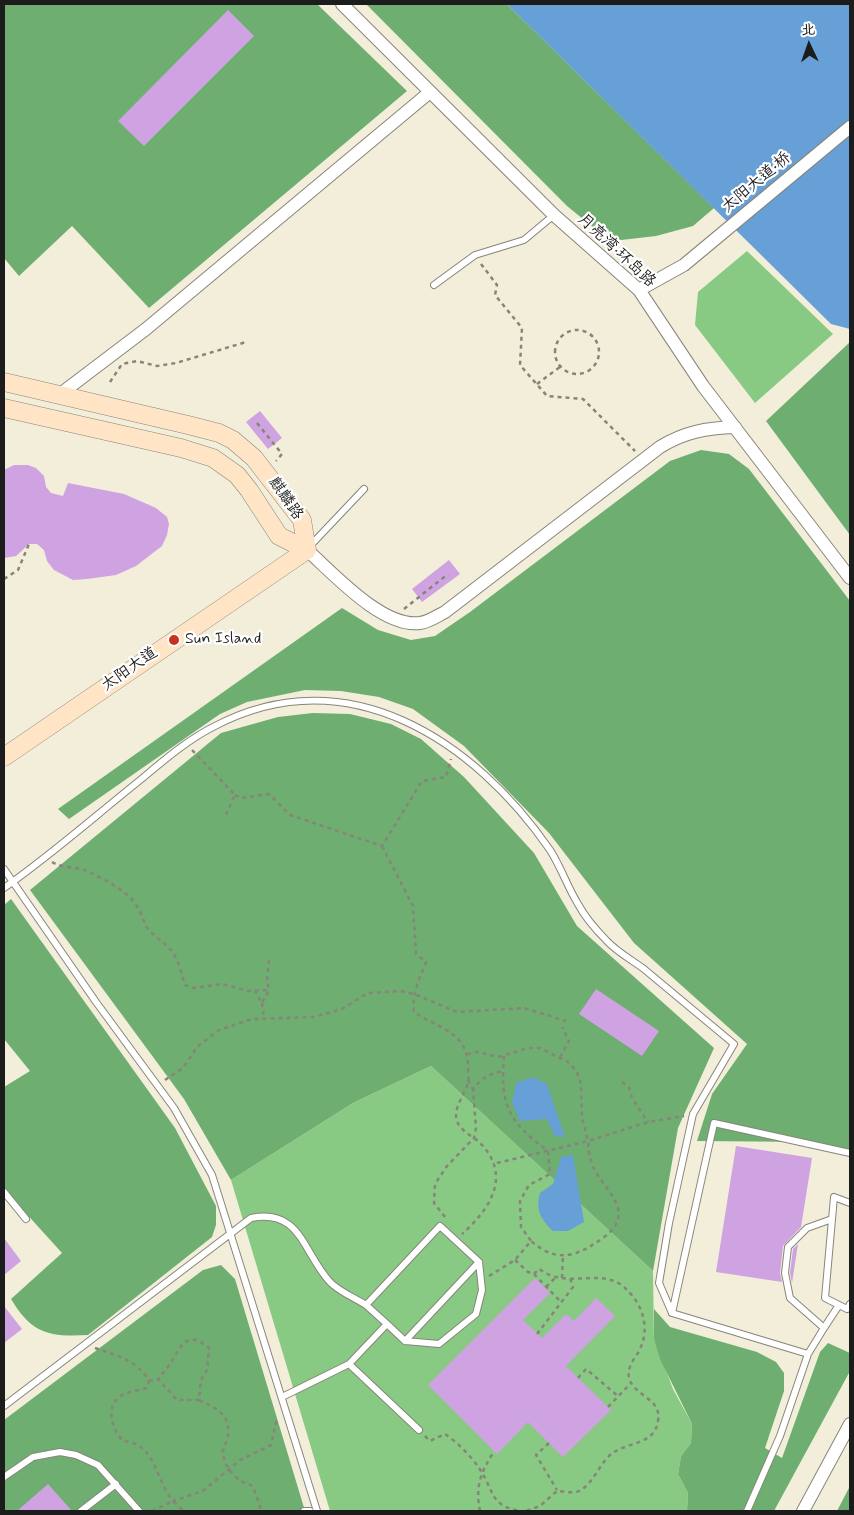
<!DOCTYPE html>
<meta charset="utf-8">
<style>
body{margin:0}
#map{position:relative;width:854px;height:1515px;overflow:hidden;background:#f2eed9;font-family:Mynerve,"LXGW WenKai TC",sans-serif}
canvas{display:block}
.frame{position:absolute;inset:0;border:5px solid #1c1c1c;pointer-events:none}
.north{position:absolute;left:784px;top:20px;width:50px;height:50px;-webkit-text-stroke:4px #fff;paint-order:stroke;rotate:357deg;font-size:14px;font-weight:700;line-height:20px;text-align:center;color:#1c1c1c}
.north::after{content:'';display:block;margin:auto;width:18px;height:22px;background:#1c1c1c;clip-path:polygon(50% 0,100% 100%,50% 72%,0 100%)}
</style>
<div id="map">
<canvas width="854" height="1515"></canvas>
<div class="frame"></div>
<div class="north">北</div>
</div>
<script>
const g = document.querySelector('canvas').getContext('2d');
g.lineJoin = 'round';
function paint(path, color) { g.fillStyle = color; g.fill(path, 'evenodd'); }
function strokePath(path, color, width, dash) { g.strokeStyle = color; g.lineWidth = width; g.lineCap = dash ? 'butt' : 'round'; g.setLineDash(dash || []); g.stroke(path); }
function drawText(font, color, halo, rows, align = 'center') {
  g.font = font + ' Mynerve,"LXGW WenKai TC",sans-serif'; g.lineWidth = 4.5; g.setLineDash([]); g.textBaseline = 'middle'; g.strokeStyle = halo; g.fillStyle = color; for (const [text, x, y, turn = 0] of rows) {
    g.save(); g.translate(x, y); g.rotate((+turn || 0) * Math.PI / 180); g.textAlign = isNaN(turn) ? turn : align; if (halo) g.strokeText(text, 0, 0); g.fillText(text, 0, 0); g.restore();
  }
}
const green = new Path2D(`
 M747 251 833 334 755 403 695 325 698 292Z
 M431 1066 653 1271 654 1339 673 1389 692 1424 691 1443 681 1456 678 1474 688 1493 687 1511H330L231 1180 353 1103Z`);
const forest = new Path2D(`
 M4 4H317L407 91 149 308 72 226 19 276 4 258Z
 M366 4H507L714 208 693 226 656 236 621 240 599 232 567 206Z
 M850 342V535L766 421Z
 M701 450 729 454 749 469 850 601V1155L811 1142 697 1141 712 1094 747 1044 634 943 549 833 464 746 413 709 379 697 341 691 305 690 247 702 220 714 69 819 58 809 342 608 378 630 411 640 435 636 470 612 670 461Z
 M313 713 350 714 391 724 421 739 464 777 534 853 577 926 714 1048 678 1128 653 1271 431 1066 353 1103 231 1180 184 1099 30 890 221 733 278 717Z
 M11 899 175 1128 216 1206V1225L212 1237 88 1335C49 1337 32 1334 11 1299L62 1253 4 1189V1087L30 1071 4 1039V905Z
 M221 1265 235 1279 305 1511H4V1420L203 1270Z
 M654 1309 670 1327 757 1352 776 1362 784 1373V1391L765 1448 782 1458 820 1352 828 1343 850 1353V1371L774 1511H687L688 1493 678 1474 681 1456 691 1443 692 1424 660 1359 654 1339Z
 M850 1486V1511H837Z`);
const water = new Path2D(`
 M507 4H850V329L831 324Z
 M533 1077 547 1084 565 1137 555 1136 547 1119 520 1121 512 1103 516 1083Z
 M573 1155 584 1222 568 1231H553C541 1220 535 1209 540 1193L553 1184 561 1157Z`);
const building = new Path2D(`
 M228 10 254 36 144 146 118 121Z
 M260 411 282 438 268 449 246 422Z
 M14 465H28L36 468 44 476 46 487 51 493 63 496 68 483 124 494 156 508 167 517 169 524 167 535 162 546 136 566 116 575 87 579 73 580 54 570 47 561 44 550 37 544H29L16 556 4 558V470Z
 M449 560 460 574 422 602 412 589Z
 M596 989 659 1031 642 1056 579 1014Z
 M736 1146 812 1158 801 1227 783 1246 780 1273 782 1282 716 1272Z
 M4 1238 21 1261 4 1275Z
 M798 1244 792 1283 790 1273 793 1249Z
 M535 1278 550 1293 523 1320 542 1338 566 1314 574 1321 596 1298 615 1316 566 1366 611 1410 563 1457 528 1422 497 1454 428 1385Z
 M4 1306 22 1329 4 1343Z
 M48 1484 72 1511H17Z`);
const path = new Path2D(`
 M481 264 497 285 495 295 522 328 520 365 547 396 583 399 635 451
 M555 352a22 22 0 1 1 44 0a22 22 0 1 1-44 0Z
 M110 382 122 364 137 361 157 366 176 363 246 342
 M537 384 560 367
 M257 423 282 454 276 461
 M4 579 18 570 29 544
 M404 609 448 574
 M192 750 235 795 226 815
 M235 795 242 798 269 794 290 815 382 846 422 781 446 777 451 759
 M382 846 413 906 416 954 426 962C420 978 411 995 414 1012 437 1028 466 1031 468 1064 468 1070 469 1078 468 1083 465 1093 456 1105 456 1115 456 1130 472 1135 480 1143 513 1176 489 1210 462 1234
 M52 862C63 869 77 866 89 872 105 880 129 891 138 908 142 914 144 923 148 929 154 936 162 941 168 947 178 956 181 973 185 985L193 988 222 984 248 991 269 990 262 1003 255 991
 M269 960 267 979 269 990
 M262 1003 264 1018
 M467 1054 478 1052 498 1057 528 1048H540L568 1062 577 1072 581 1084 582 1118 588 1141 493 1164
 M504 1056C500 1106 508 1121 548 1151L550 1174 529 1185 520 1201 521 1227 531 1241
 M560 1057 569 1041 562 1027
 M165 1080 183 1068 197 1047 219 1030 252 1019 314 1017 342 1009 368 993 400 991 414 994 457 1012 524 1008 566 1021
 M468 1080 473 1089C482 1078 489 1074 503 1071
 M622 1082 629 1087 632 1098 648 1122
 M445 1217 434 1203 435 1184 447 1166 474 1138 476 1128 473 1089
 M515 1260 528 1272 534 1274 539 1269C544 1272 550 1276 556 1277 580 1283 609 1269 628 1291 645 1308 650 1332 638 1353 633 1360 627 1369 629 1377 633 1397 662 1397 658 1421 655 1444 630 1442 614 1452 600 1461 594 1484 579 1491 573 1494 563 1491 557 1491L540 1506 526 1511
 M534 1274 561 1302
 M489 1276 515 1260 531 1241C544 1252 556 1258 573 1254 585 1250 593 1245 603 1238 634 1215 612 1197 597 1174 591 1164 588 1153 588 1141L648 1122 684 1116
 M562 1278 563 1255
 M546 1287 556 1277
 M537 1334 573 1287 570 1278
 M95 1348C116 1355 137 1360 149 1381L146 1388C139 1391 129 1391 122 1395 104 1405 112 1430 123 1441 156 1443 155 1480 173 1501L203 1491 240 1460 271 1445 277 1418
 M578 1378 586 1369 619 1397
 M149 1381 158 1379 177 1400H199L201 1380 207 1370 209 1348C185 1327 180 1350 168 1367 165 1371 161 1374 158 1379
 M199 1400C228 1413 235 1423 222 1453L228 1469 240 1481 251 1485 256 1494 261 1511
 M608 1407 631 1383
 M425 1436 430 1441 445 1434C457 1442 471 1456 479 1468 494 1489 489 1506 520 1511
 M549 1443 536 1455 557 1490
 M152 1511 173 1501 184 1511
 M480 1511C475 1485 481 1473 494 1451`);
const lane = new Path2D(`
 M434 285 475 255 524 240 554 215
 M309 547 364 489
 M4 869 96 1002 174 1108 212 1175 317 1511
 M4 888C51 855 94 817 139 781 163 761 187 740 215 726 348 657 474 740 550 850 561 867 567 886 578 904 585 917 596 930 607 941 617 952 632 960 644 969 674 994 704 1019 734 1044L693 1114 669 1223 659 1283 672 1313 808 1354 780 1436 747 1511
 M4 1192 26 1219
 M850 1203 834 1197 825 1298 847 1309 850 1304
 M832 1219 807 1228 788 1247 785 1273 790 1298 824 1328 839 1305
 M672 1313 714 1123 850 1153
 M405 1341 439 1344 476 1314 482 1290 479 1262
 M808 1354 824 1328
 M349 1364 419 1430
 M282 1397 349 1364 387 1324 366 1305 440 1226 479 1262 405 1341 387 1324
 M4 1406 251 1218C301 1208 303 1253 330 1282 338 1291 355 1298 366 1305
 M4 1477 33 1457 60 1452 76 1455 98 1465 139 1511
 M81 1511 116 1484
 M304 1511H310`);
const street = new Path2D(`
 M342 4 554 215 639 290 703 386 850 578
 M639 290 684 265 850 127
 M59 395 146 329 430 92
 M307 550C333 573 382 628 420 623 429 622 437 616 445 612L660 447C684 432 707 428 735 427
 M803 1511 850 1424`);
const secondary = new Path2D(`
 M4 382 188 425 219 433 233 440 254 458 302 520 307 550
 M4 408 181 448 213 458 237 475 249 490 279 536 307 550
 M4 757 307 550`);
const markers = [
 [174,640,6,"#c8321e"]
];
const streetNames = [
 ["太阳大道·桥",757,183,-40],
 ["月亮湾·环岛路",616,251,43],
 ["麒麟路",285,499,55],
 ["太阳大道",130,670,-35]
];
const poiNames = [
 ["Sun Island",185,640]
];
paint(green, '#88ca83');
paint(forest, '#6eae71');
paint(water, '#66a0d6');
paint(building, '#cfa2e2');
strokePath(lane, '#87857a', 8);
strokePath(street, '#87857a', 14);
strokePath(secondary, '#87857a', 19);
strokePath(path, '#87857a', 2.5, [4, 4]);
strokePath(lane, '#fff', 6);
strokePath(street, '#fff', 12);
strokePath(secondary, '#ffe4c6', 18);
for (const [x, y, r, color] of markers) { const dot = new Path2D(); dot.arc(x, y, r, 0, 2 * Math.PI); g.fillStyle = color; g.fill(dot); strokePath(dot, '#fff', 2); }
drawText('16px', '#1c1c1c', '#fff', streetNames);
drawText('16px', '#1c1c1c', '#fff', poiNames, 'left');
</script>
